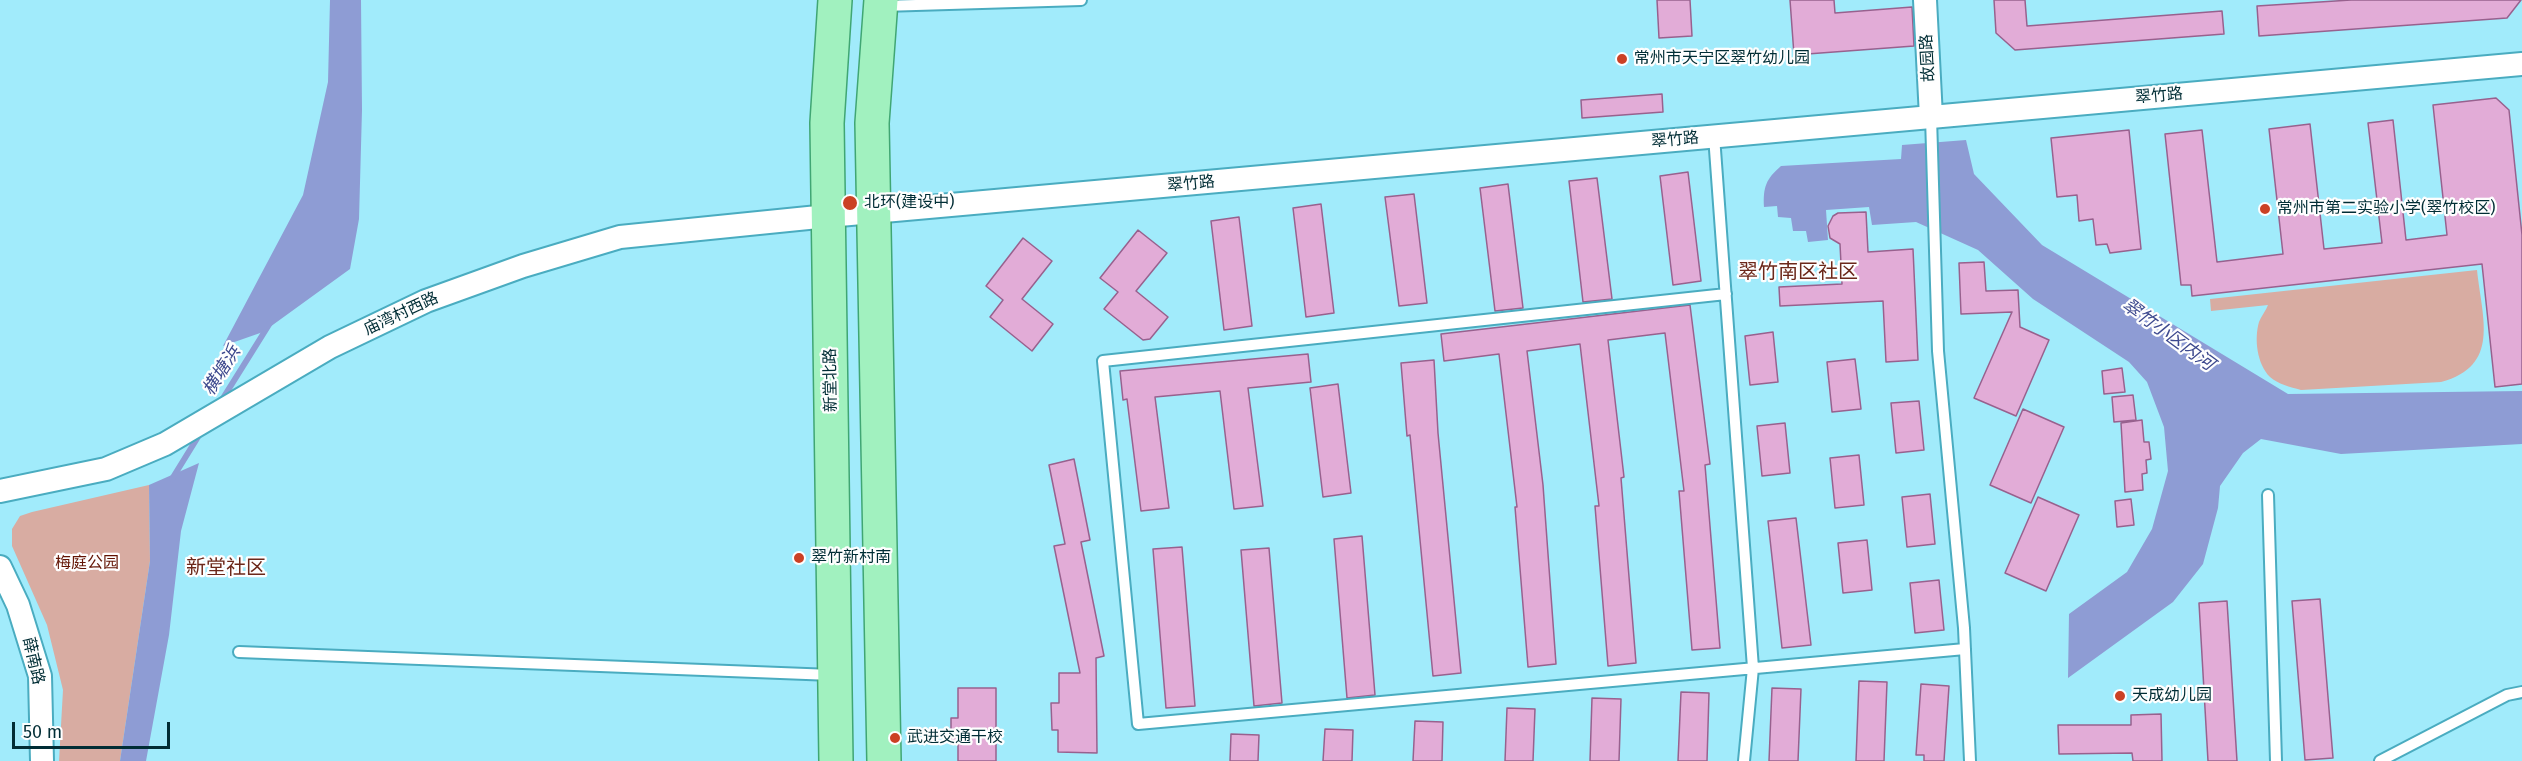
<!DOCTYPE html>
<meta charset="utf-8">
<style>
body{margin:0}
#map{position:relative;width:2522px;height:761px;overflow:hidden;background:#a1ebfb;font-family:"Fira Sans",sans-serif}
canvas{display:block}
.scale{position:absolute;left:12px;top:722px;width:158px;height:27px;box-sizing:border-box;border:3px solid #002d35;border-top:0;padding-left:8px;font-size:18px;line-height:21px;white-space:nowrap;color:#002d35;-webkit-text-stroke:4px #fefefe;paint-order:stroke}
</style>
<div id="map">
<canvas width="2522" height="761"></canvas>
<div class="scale">50 m</div>
</div>
<script>
const g = document.querySelector('canvas').getContext('2d');
g.lineJoin = 'round';
function paint(path, color) { g.fillStyle = color; g.fill(path, 'evenodd'); }
function strokePath(path, color, width, dash) { g.strokeStyle = color; g.lineWidth = width; g.lineCap = dash ? 'butt' : 'round'; g.setLineDash(dash || []); g.stroke(path); }
function drawText(font, color, halo, rows, align = 'center') {
  g.font = font + ' "Fira Sans","Noto Sans SC",sans-serif'; g.lineWidth = 4.5; g.setLineDash([]); g.textBaseline = 'middle'; g.strokeStyle = halo; g.fillStyle = color; for (const [text, x, y, turn = 0] of rows) {
    g.save(); g.translate(x, y); g.rotate((+turn || 0) * Math.PI / 180); g.textAlign = isNaN(turn) ? turn : align; if (halo) g.strokeText(text, 0, 0); g.fillText(text, 0, 0); g.restore();
  }
}
const green = new Path2D(`
 M2477 270C2482 318 2501 366 2441 382L2301 390C2290 387 2278 384 2270 377 2257 364 2254 339 2259 322 2261 316 2266 311 2268 305L2211 311 2210 299Z
 M149 485 150 561 120 761H59L63 690 47 625 12 546V529L20 516 32 512Z`);
const water = new Path2D(`
 M330 0H361L362 110 359 219 350 269 263 332 223 346 303 195 328 82Z
 M1966 140 1974 174 2042 245 2288 394 2522 391V444L2341 454 2261 439 2243 453 2220 486 2218 508 2203 564 2173 602 2068 678 2069 614 2127 572 2152 529 2168 471 2164 427 2147 382 2129 362 2033 299 1978 250 1916 222 1872 225 1869 207 1826 210 1828 240 1808 242 1806 231H1793L1791 218 1778 217 1777 206 1764 207C1763 187 1766 179 1781 166L1901 159 1902 145Z
 M199 463 181 531 169 635 146 761H120L150 561 149 485Z`);
const stream = new Path2D(`
 M220 403 270 323
 M172 479 201 432`);
const building = new Path2D(`
 M1657 0H1690L1692 36 1659 38Z
 M1790 0H1834L1835 13 1912 7 1914 46 1794 55Z
 M1994 0H2025L2027 26 2222 11 2224 34 2015 50 1996 33Z
 M2351 0H2521L2507 18 2259 36 2257 6Z
 M1662 94 1663 112 1582 118 1581 100Z
 M2496 98 2509 110 2522 235V384L2495 387 2482 264 2192 296 2191 285H2181L2165 134 2202 130 2217 262 2283 254 2269 129 2310 124 2324 249 2382 243 2368 123 2393 120 2406 240 2447 235 2433 105Z
 M2129 130 2141 249 2110 253 2107 244 2096 245 2093 219 2079 221 2077 195 2057 197 2051 138Z
 M1688 172 1701 281 1673 285 1660 176Z
 M1597 178 1612 299 1583 302 1569 181Z
 M1508 184 1523 308 1495 311 1480 188Z
 M1414 194 1427 303 1399 306 1385 197Z
 M1321 204 1334 313 1306 317 1293 208Z
 M1866 212 1868 252 1913 249 1918 360 1886 362 1883 301 1780 306 1779 287 1842 284 1840 244 1830 238 1828 226 1833 216 1838 213Z
 M1239 217 1252 326 1224 330 1211 221Z
 M1138 230 1167 253 1136 291 1168 317 1150 339 1143 340 1104 309 1118 292 1100 278Z
 M1023 238 1052 261 1022 299 1053 324 1032 351 990 317 1003 300 986 286Z
 M1984 262 1986 291 2018 290 2020 327 2049 340 2016 416 1974 398 2012 312 1961 314 1959 263Z
 M1690 305 1710 464 1705 465 1720 648 1692 650 1679 491H1684L1665 333 1608 340 1624 477 1621 478 1636 663 1608 666 1595 506H1599L1580 344 1527 351 1543 485 1556 664 1528 667 1515 507H1517L1499 354 1444 361 1441 334Z
 M1773 332 1778 382 1750 385 1745 336Z
 M1308 354 1311 382 1248 388 1263 506 1234 509 1220 391 1155 397 1169 508 1141 511 1127 399 1123 400 1120 371Z
 M1855 359 1861 409 1832 412 1827 362Z
 M1434 360 1438 433 1461 673 1433 676 1410 435 1407 436 1401 363Z
 M2122 368 2125 392 2104 394 2102 371Z
 M1338 384 1351 493 1323 497 1310 388Z
 M2133 395 2136 420 2114 422 2112 397Z
 M1919 401 1924 450 1896 453 1891 403Z
 M2023 409 2064 427 2031 503 1990 485Z
 M2142 420 2144 442H2149L2151 459 2146 460 2147 473 2142 474 2143 490 2125 492 2121 423Z
 M1785 423 1790 473 1762 476 1757 426Z
 M1859 455 1864 505 1835 508 1830 458Z
 M1074 459 1090 540 1081 542 1104 656 1096 658 1097 753 1058 752V730H1052L1051 703H1059V673H1080L1054 546 1065 544 1049 465Z
 M1930 494 1935 544 1907 547 1902 497Z
 M2038 497 2079 515 2046 591 2005 573Z
 M2131 499 2134 525 2117 527 2115 501Z
 M1796 518 1811 645 1782 648 1768 521Z
 M1362 536 1375 695 1347 698 1334 539Z
 M1867 540 1872 590 1843 593 1838 543Z
 M1182 547 1195 706 1166 708 1153 549Z
 M1269 548 1282 703 1254 706 1241 550Z
 M1939 580 1944 630 1915 633 1910 583Z
 M2320 599 2333 758 2305 760 2292 601Z
 M2227 601 2237 761H2208L2199 603Z
 M1859 681 1887 682 1884 761H1856Z
 M1921 684 1949 686 1944 761H1924V755H1916Z
 M958 688H996V761H958V744H951V718H958Z
 M1772 688 1801 689 1798 761H1769Z
 M1681 692 1709 693 1707 761H1678Z
 M1592 698 1621 699 1619 761H1590Z
 M1507 708 1535 709 1533 761H1505Z
 M2161 714 2162 761H2133L2132 753 2059 754 2058 725H2131V715Z
 M1415 721 1443 722 1442 761H1413Z
 M1325 729 1353 730 1352 761H1323Z
 M1231 734 1259 735 1258 761H1230Z`);
const lane = new Path2D(`
 M883 6 1081 0
 M1931 117 1938 351 1964 628 1970 761
 M1714 136 1753 668 1744 761
 M1726 294 1103 361 1138 724 1965 649
 M2268 495 2276 761
 M239 652 832 675
 M2380 761 2507 695 2522 692`);
const street = new Path2D(`
 M1925 0 1931 117
 M0 491 106 469 165 444 330 347 426 301 523 266 620 237 828 216 2522 64
 M0 567 18 605 40 676 42 761`);
const primary = new Path2D(`
 M835 0 827 123 836 761
 M881 0 872 123 884 761`);
const markers = [
 [1622,59,6,"#cb4124"],
 [850,203,8,"#cb4124"],
 [2265,209,6,"#cb4124"],
 [799,558,6,"#cb4124"],
 [2120,696,6,"#cb4124"],
 [895,738,6,"#cb4124"]
];
const streetNames = [
 ["故园路",1928,58,-93],
 ["翠竹路",2159,96,-5],
 ["翠竹路",1675,140,-5],
 ["翠竹路",1191,184,-5],
 ["庙湾村西路",401,314,-25],
 ["新堂北路",831,380,-91],
 ["薛南路",33,661,77]
];
const poiNames = [
 ["常州市天宁区翠竹幼儿园",1634,59],
 ["北环(建设中)",864,203],
 ["常州市第二实验小学(翠竹校区)",2277,209],
 ["翠竹新村南",811,558],
 ["天成幼儿园",2132,696],
 ["武进交通干校",907,738]
];
const parkNames = [
 ["梅庭公园",87,564]
];
const waterNames = [
 ["翠竹小区内河",2168,335,36],
 ["横塘浜",222,371,-58]
];
const quarterNames = [
 ["翠竹南区社区",1798,272],
 ["新堂社区",226,568]
];
paint(green, '#d8aca2');
paint(water, '#8e9cd4');
strokePath(stream, '#8e9cd4', 6);
paint(building, '#e2acd7');
strokePath(building, '#98618e', 1.5);
strokePath(lane, '#4aacc0', 14);
strokePath(street, '#4aacc0', 26);
strokePath(primary, '#40a673', 36);
strokePath(lane, '#fff', 10);
strokePath(street, '#fff', 22);
strokePath(primary, '#a1f1bf', 33);
for (const [x, y, r, color] of markers) { const dot = new Path2D(); dot.arc(x, y, r, 0, 2 * Math.PI); g.fillStyle = color; g.fill(dot); strokePath(dot, '#fefefe', 2); }
drawText('16px', '#002d35', '#fefefe', streetNames);
drawText('16px', '#002d35', '#fefefe', poiNames, 'left');
drawText('16px', '#631404', '#fefefe', parkNames);
drawText('italic 18px', '#3d498e', '#fefefe', waterNames);
drawText('20px', '#6b281a', '#fefefe', quarterNames);
</script>
